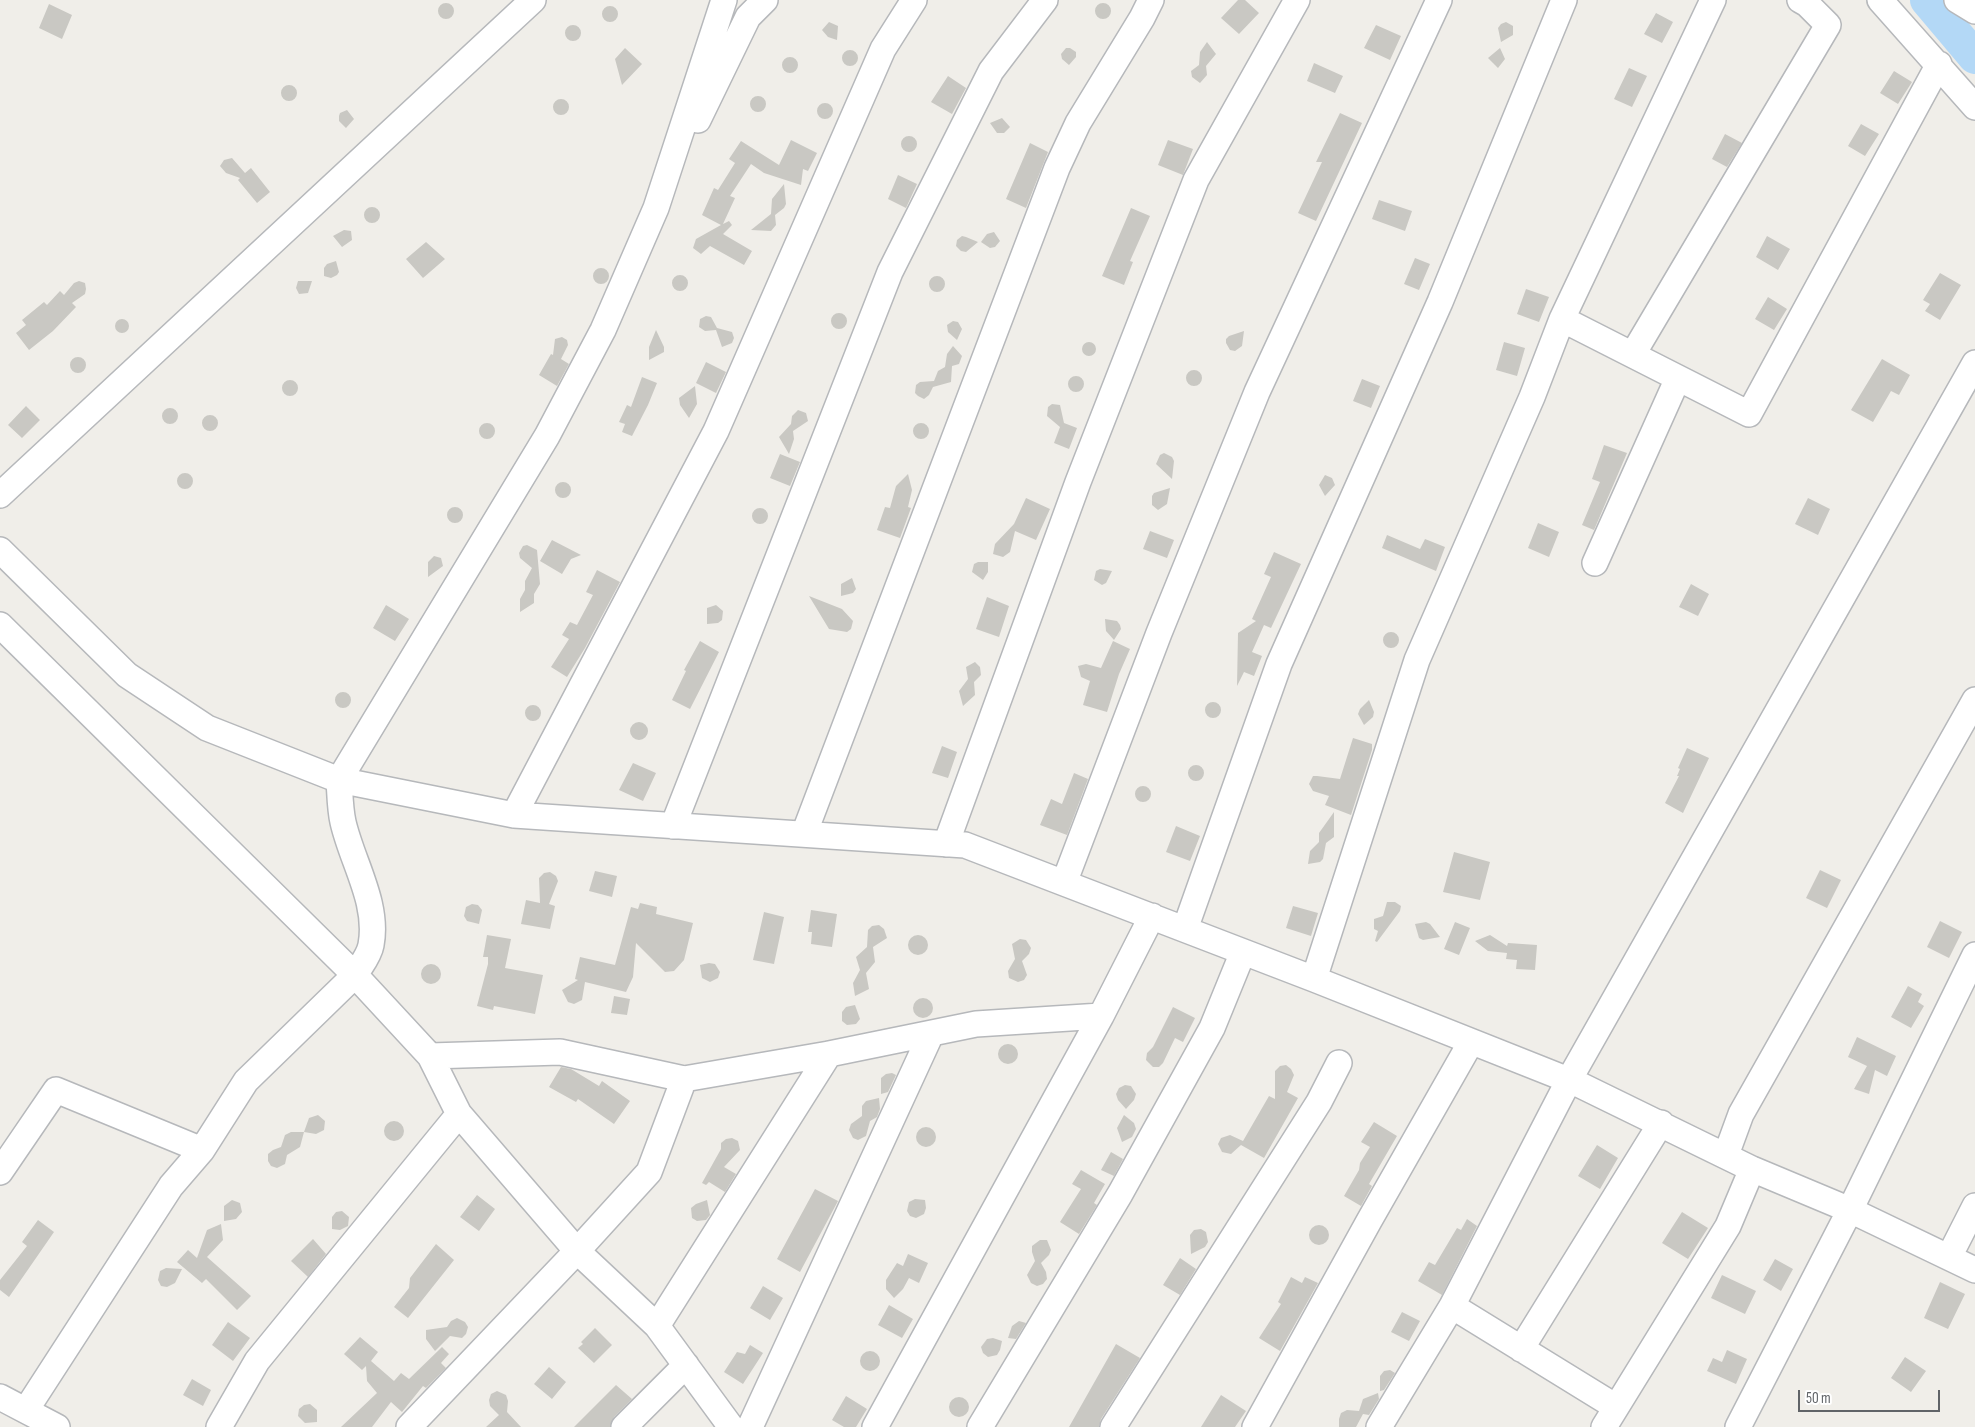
<!DOCTYPE html>
<style>
body{margin:0}
#map{position:relative;width:1975px;height:1427px;overflow:hidden;background:#f0eee9;font-family:"Sofia Sans Condensed",sans-serif}
canvas{display:block}
.scale{position:absolute;left:1798px;top:1390px;width:142px;height:22px;box-sizing:border-box;border:2px solid #606367;border-top:0;padding-left:6px;font-size:15px;line-height:18px;white-space:nowrap;color:#606367;-webkit-text-stroke:4px #fff;paint-order:stroke}
</style>
<div id="map">
<canvas width="1975" height="1427"></canvas>
<div class="scale">50 m</div>
</div>
<script>
const g = document.querySelector('canvas').getContext('2d');
g.lineJoin = 'round';
function strokePath(path, color, width, dash) { g.strokeStyle = color; g.lineWidth = width; g.lineCap = dash ? 'butt' : 'round'; g.setLineDash(dash || []); g.stroke(path); }
function paint(path, color) { g.fillStyle = color; g.fill(path, 'evenodd'); }
const river = new Path2D(`
 M1927 0 1975 57`);
const building = new Path2D(`
 M1238 0H1245L1259 13 1239 34 1221 18Z
 M438 11a8 8 0 1 1 16 0a8 8 0 1 1-16 0Z
 M1095 11a8 8 0 1 1 16 0a8 8 0 1 1-16 0Z
 M49 4 72 15 62 39 39 28Z
 M602 14a8 8 0 1 1 16 0a8 8 0 1 1-16 0Z
 M1656 13 1673 22 1662 43 1644 34Z
 M829 22 838 26 837 40 828 37 822 30Z
 M1506 22 1513 26V35L1501 42 1498 28 1501 24Z
 M1376 25 1401 36 1390 60 1364 48Z
 M565 33a8 8 0 1 1 16 0a8 8 0 1 1-16 0Z
 M1207 42 1216 54 1206 66 1207 75 1200 83 1192 77 1191 71 1199 65 1200 52Z
 M625 48 642 64 622 85 615 59Z
 M1066 48H1070L1076 52V57L1069 65 1062 59 1061 54Z
 M1500 48 1505 59 1498 68 1488 58Z
 M842 58a8 8 0 1 1 16 0a8 8 0 1 1-16 0Z
 M782 65a8 8 0 1 1 16 0a8 8 0 1 1-16 0Z
 M1314 63 1343 76 1335 93 1307 81Z
 M1629 68 1647 76 1632 107 1614 99Z
 M1894 71 1912 82 1898 104 1880 93Z
 M948 76 966 88 952 114 931 102Z
 M281 93a8 8 0 1 1 16 0a8 8 0 1 1-16 0Z
 M750 104a8 8 0 1 1 16 0a8 8 0 1 1-16 0Z
 M553 107a8 8 0 1 1 16 0a8 8 0 1 1-16 0Z
 M817 111a8 8 0 1 1 16 0a8 8 0 1 1-16 0Z
 M347 110 354 119 346 128 339 121V116L340 113Z
 M1340 113 1362 123 1316 221 1298 213 1322 162H1316Z
 M1002 118 1010 127 1004 133H997L990 123Z
 M1861 124 1879 134 1865 156 1848 146Z
 M1725 134 1742 143 1727 167 1712 159Z
 M901 144a8 8 0 1 1 16 0a8 8 0 1 1-16 0Z
 M791 140 817 153 808 171 803 169 801 185 764 173 751 164 730 196 735 198 723 224 729 221 732 225 723 234 752 251 744 265 710 246 701 254 693 248 696 239 721 225 702 215 714 188 718 190 735 163 729 159 741 141 779 165Z
 M1168 140 1193 149 1183 175 1158 165Z
 M1030 143 1048 152 1026 208 1006 199Z
 M232 158 245 173 251 168 270 192 257 203 238 180 240 178 226 173 220 166 224 160Z
 M898 175 917 184 906 208 888 199Z
 M784 184 786 204 784 208 775 215 776 225 771 231 751 230 771 214 772 199Z
 M1379 200 1412 211 1405 231 1372 219Z
 M364 215a8 8 0 1 1 16 0a8 8 0 1 1-16 0Z
 M1131 208 1150 216 1130 261 1133 262 1124 285 1102 276Z
 M344 230 351 231 352 240 342 247 333 236Z
 M994 232 1000 241 995 247 990 248 981 242 987 234Z
 M962 236 966 237 978 242 966 252 961 251 956 246 957 240Z
 M1767 236 1790 249 1778 270 1756 257Z
 M426 242 445 259 423 278 406 259Z
 M1415 258 1430 264 1419 290 1404 284Z
 M336 261 339 272 337 275 331 278 324 276V268L327 264Z
 M593 276a8 8 0 1 1 16 0a8 8 0 1 1-16 0Z
 M1940 273 1961 285 1940 320 1925 311 1930 304 1923 300Z
 M672 283a8 8 0 1 1 16 0a8 8 0 1 1-16 0Z
 M929 284a8 8 0 1 1 16 0a8 8 0 1 1-16 0Z
 M79 281 85 283 86 289 85 294 72 303 76 307 53 331 29 350 16 333 26 325 22 320 44 302 47 305 60 291 64 295 74 283Z
 M298 281H312L308 293 299 294 296 288Z
 M1526 289 1549 297 1539 322 1517 314Z
 M1768 297 1787 309 1774 330 1755 319Z
 M831 321a8 8 0 1 1 16 0a8 8 0 1 1-16 0Z
 M706 316 711 317 717 328 732 332 734 338 732 343 722 347 716 330 705 331 699 327 700 319Z
 M115 326a7 7 0 1 1 14 0a7 7 0 1 1-14 0Z
 M953 321 958 322 962 329 957 340 948 332 947 325Z
 M656 330 664 347V352L649 360V347Z
 M1244 331 1242 346 1235 351 1230 350 1226 343V339L1229 336Z
 M562 337 567 340 568 345 561 359 569 364 557 386 539 375 551 354 553 355 555 339Z
 M1082 349a7 7 0 1 1 14 0a7 7 0 1 1-14 0Z
 M1504 342 1525 348 1517 376 1496 370Z
 M953 346 962 356 959 364 952 366 951 382 933 387 929 395 924 399 918 396 915 393 916 385 920 382 934 381 938 371 945 367 947 354Z
 M70 365a8 8 0 1 1 16 0a8 8 0 1 1-16 0Z
 M1882 359 1910 375 1899 395 1891 391 1873 422 1851 410Z
 M706 362 726 372 716 393 696 383Z
 M1186 378a8 8 0 1 1 16 0a8 8 0 1 1-16 0Z
 M1068 384a8 8 0 1 1 16 0a8 8 0 1 1-16 0Z
 M642 377 657 383 648 405 632 436 622 432 625 424 619 422 627 405 631 407Z
 M1362 379 1380 386 1371 408 1353 401Z
 M282 388a8 8 0 1 1 16 0a8 8 0 1 1-16 0Z
 M695 386 697 404 689 418 680 405 679 398Z
 M1052 404 1060 405 1064 423 1077 428 1069 449 1054 443 1060 427 1047 416 1048 407Z
 M26 406 40 420 22 438 8 425Z
 M162 416a8 8 0 1 1 16 0a8 8 0 1 1-16 0Z
 M798 410 806 413 808 421 793 431 794 439 789 454 779 437 791 424 792 416Z
 M202 423a8 8 0 1 1 16 0a8 8 0 1 1-16 0Z
 M913 431a8 8 0 1 1 16 0a8 8 0 1 1-16 0Z
 M479 431a8 8 0 1 1 16 0a8 8 0 1 1-16 0Z
 M1604 445 1627 453 1594 530 1582 525 1600 482 1592 479Z
 M1164 453 1172 457 1174 461 1172 479 1156 464 1160 455Z
 M780 454 800 462 790 486 770 478Z
 M177 481a8 8 0 1 1 16 0a8 8 0 1 1-16 0Z
 M908 474 912 490 908 507 911 508 900 538 877 530 885 507 890 508 896 486Z
 M1325 475 1332 478 1335 485 1325 496 1319 485Z
 M555 490a8 8 0 1 1 16 0a8 8 0 1 1-16 0Z
 M1170 488 1167 504 1158 510 1152 505V496L1154 493Z
 M1026 498 1050 509 1036 540 1015 531 1010 552 1003 557 993 554 995 544 1014 524Z
 M1808 498 1830 509 1818 535 1795 524Z
 M447 515a8 8 0 1 1 16 0a8 8 0 1 1-16 0Z
 M752 516a8 8 0 1 1 16 0a8 8 0 1 1-16 0Z
 M1538 523 1559 532 1549 557 1528 548Z
 M1150 531 1174 540 1167 558 1143 549Z
 M1387 535 1420 549 1425 539 1445 547 1436 571 1382 548Z
 M552 540 581 555 571 559 562 574 540 561Z
 M527 545 537 550 540 584 534 594V603L520 612V599L525 590V581L532 568 520 558 519 553 523 546Z
 M1274 552 1301 564 1271 628 1264 625 1252 652 1262 656 1254 676 1244 672 1237 686 1238 633 1256 621 1252 619 1271 577 1264 574Z
 M434 556 441 558 443 566 428 577V562Z
 M978 562H988V572L983 580 972 572 974 564Z
 M1100 569 1112 571 1106 583 1102 585 1094 580 1096 571Z
 M597 570 620 582 585 648 567 677 551 667 569 639 562 635 570 622 577 625 593 595 586 592Z
 M852 578 856 589 853 593 841 596V584Z
 M1691 584 1709 594 1698 616 1679 607Z
 M809 596 842 609 853 621 851 629 847 632 829 629Z
 M987 597 1009 606 999 637 976 629Z
 M386 605 409 619 395 641 373 628Z
 M716 605 723 611 722 620 718 623 707 624V608Z
 M1105 619 1117 621 1120 625 1121 629 1114 640 1106 631Z
 M1383 640a8 8 0 1 1 16 0a8 8 0 1 1-16 0Z
 M700 641 719 652 690 709 672 700 686 671 684 670Z
 M1113 641 1130 649 1119 674 1107 712 1083 705 1090 681 1081 677 1078 666 1086 664 1101 668Z
 M975 662 980 667 981 675 974 682 975 695 963 706 959 691 968 679 966 667Z
 M335 700a8 8 0 1 1 16 0a8 8 0 1 1-16 0Z
 M1369 700 1374 712 1373 717 1364 725 1358 714 1360 709Z
 M1205 710a8 8 0 1 1 16 0a8 8 0 1 1-16 0Z
 M525 713a8 8 0 1 1 16 0a8 8 0 1 1-16 0Z
 M630 731a9 9 0 1 1 18 0a9 9 0 1 1-18 0Z
 M1353 738 1372 744V750L1351 815 1325 805 1329 796 1313 791 1309 784 1313 776H1317L1340 779Z
 M942 746 957 752 948 778 932 773Z
 M1687 748 1709 758 1683 813 1665 803 1679 776H1677L1680 769 1678 768Z
 M633 763 656 773 643 801 619 790Z
 M1188 773a8 8 0 1 1 16 0a8 8 0 1 1-16 0Z
 M1074 773 1088 779 1067 835 1040 825 1051 799 1062 804Z
 M1135 794a8 8 0 1 1 16 0a8 8 0 1 1-16 0Z
 M1334 812V837L1326 843 1323 859 1320 862 1308 864 1310 851 1319 842V833Z
 M1176 826 1200 836 1190 861 1166 852Z
 M1454 852 1490 862 1480 900 1443 892Z
 M1820 870 1841 880 1827 908 1806 898Z
 M595 871 617 876 612 897 589 891Z
 M550 872 556 876 558 881 549 904 555 906 550 929 521 924 526 900 540 903 539 878 544 873Z
 M1387 902H1395L1401 906 1400 911 1377 942 1375 941 1378 931 1374 929V919L1383 916Z
 M640 903 657 907 656 914 693 923 684 960 674 971 665 972 636 943 633 977 626 992 585 982 582 1000 574 1004 568 1002 562 990 578 980 575 979 580 957 615 965 631 907 638 909Z
 M472 904 478 905 482 910 479 924 467 921 464 916 466 907Z
 M1293 906 1318 913 1311 936 1286 928Z
 M811 910 837 914 832 947 811 944 812 932H808Z
 M764 912 784 917 774 964 753 960Z
 M1940 921 1962 932 1949 958 1927 947Z
 M1426 922 1430 924 1440 937 1423 940 1419 938 1415 924Z
 M1455 922 1470 928 1459 955 1444 949Z
 M879 925 884 929 887 938 873 947 875 962 866 973 869 989 855 996 853 983 860 970 856 957 867 947 868 930 872 926Z
 M487 935 511 939 505 968 543 975 535 1014 494 1006 493 1010 477 1006 488 964V957H483Z
 M1490 935 1507 946 1508 943 1537 945 1535 970 1516 969 1517 960 1506 959 1507 953 1488 951 1475 941Z
 M908 945a10 10 0 1 1 20 0a10 10 0 1 1-20 0Z
 M1020 939 1026 940 1031 948 1029 954 1022 961 1027 975 1024 980 1018 982 1009 978 1008 971 1015 959 1012 944Z
 M709 963 715 964 720 972 718 978 710 982 702 978 700 965Z
 M421 974a10 10 0 1 1 20 0a10 10 0 1 1-20 0Z
 M1908 986 1922 994 1918 1002 1924 1006 1911 1028 1891 1017Z
 M614 996 630 999 627 1015 611 1013Z
 M913 1008a10 10 0 1 1 20 0a10 10 0 1 1-20 0Z
 M855 1005 860 1019 856 1024 847 1025 842 1021V1012L846 1007Z
 M1173 1007 1195 1018 1183 1042 1175 1038 1163 1063 1159 1067H1153L1146 1060 1147 1053 1153 1047Z
 M1857 1037 1896 1056 1887 1076 1875 1070 1869 1094 1854 1089 1867 1066 1848 1057Z
 M998 1054a10 10 0 1 1 20 0a10 10 0 1 1-20 0Z
 M1286 1065 1291 1069 1294 1075 1287 1092 1298 1098 1264 1158 1241 1145 1231 1154 1222 1152 1218 1144 1221 1138 1230 1135 1243 1141 1269 1096 1275 1099V1071L1280 1066Z
 M561 1067 571 1069 599 1086 602 1081 630 1101 614 1124 578 1099 576 1102 549 1087Z
 M892 1073 896 1075 888 1092 881 1094V1078L886 1074Z
 M1125 1085 1131 1086 1136 1094 1134 1100 1126 1109 1118 1100 1116 1094 1119 1088Z
 M879 1098 880 1109 877 1117 870 1121 866 1136 858 1140 853 1138 849 1130 851 1124 862 1116V1106L866 1101Z
 M318 1115 325 1121 324 1130 316 1134 304 1132 300 1147 287 1155 285 1164 277 1168 271 1166 268 1161V1154L273 1150 281 1147 285 1135 291 1132H304L309 1118Z
 M1124 1115 1134 1123 1136 1129 1132 1137 1122 1142 1117 1128Z
 M384 1131a10 10 0 1 1 20 0a10 10 0 1 1-20 0Z
 M1374 1122 1397 1136 1369 1184 1372 1186 1361 1206 1344 1196 1359 1170 1360 1163 1370 1147 1361 1142Z
 M916 1137a10 10 0 1 1 20 0a10 10 0 1 1-20 0Z
 M732 1138 738 1141 740 1150 724 1167 736 1174 725 1192 709 1182 706 1185 702 1183 721 1149V1143L726 1139Z
 M1597 1145 1618 1158 1600 1189 1578 1176Z
 M1111 1152 1123 1159 1114 1176 1101 1170Z
 M1081 1170 1105 1184 1094 1203 1097 1205 1079 1234 1060 1222 1081 1189 1072 1184Z
 M815 1189 838 1201 800 1272 777 1259Z
 M477 1195 495 1209 479 1231 460 1217Z
 M915 1199 925 1200 926 1208 924 1214 916 1218 910 1216 907 1211 909 1202Z
 M232 1200 240 1203 242 1212 236 1219 224 1221V1206Z
 M707 1200 710 1215 706 1220 697 1221 692 1218 691 1208 696 1204Z
 M342 1211 349 1217 348 1226 340 1230 332 1229V1217L336 1212Z
 M1682 1212 1708 1228 1688 1259 1662 1243Z
 M1467 1219 1477 1226 1442 1295 1418 1281 1429 1262 1435 1265 1457 1228 1461 1230Z
 M38 1220 54 1232 9 1297 0 1290V1280L27 1246 22 1242Z
 M221 1224 223 1240 207 1257 251 1296 237 1310 206 1279 202 1283 177 1262 188 1250 197 1258 207 1230Z
 M1309 1235a10 10 0 1 1 20 0a10 10 0 1 1-20 0Z
 M1201 1229 1206 1232 1208 1242 1205 1247 1191 1254 1190 1235 1194 1230Z
 M313 1239 326 1254 308 1277 291 1261Z
 M1040 1240H1047L1051 1250 1049 1255 1041 1263 1046 1272 1047 1279 1043 1284 1037 1286 1031 1283 1027 1275 1035 1261 1032 1252V1246Z
 M436 1244 454 1260 408 1318 394 1307 409 1288 410 1278Z
 M908 1254 928 1263 919 1283 909 1278 903 1289 894 1298 886 1289V1280L897 1263 903 1266Z
 M1180 1258 1196 1269 1180 1295 1163 1285Z
 M1775 1259 1793 1269 1781 1291 1763 1280Z
 M166 1268 182 1269 175 1283 167 1287 161 1286 158 1280 160 1271Z
 M1722 1275 1756 1291 1745 1314 1711 1298Z
 M1291 1277 1302 1283 1305 1277 1318 1283 1280 1351 1259 1338 1281 1304 1278 1302Z
 M1940 1282 1965 1294 1948 1329 1924 1318Z
 M763 1286 783 1298 770 1320 750 1308Z
 M889 1305 913 1319 902 1338 878 1325Z
 M1402 1312 1420 1321 1409 1341 1391 1332Z
 M457 1318 465 1322 468 1327 466 1334 462 1338 450 1336 435 1351 426 1339V1330L447 1327 451 1321Z
 M1019 1321 1026 1323 1016 1339 1008 1338 1012 1326Z
 M228 1322 250 1338 233 1361 212 1345Z
 M595 1328 612 1345 594 1363 578 1348 583 1344 581 1342Z
 M360 1337 378 1352 371 1361 394 1381 401 1373 409 1379 442 1347 449 1354 441 1363 446 1368 426 1388 423 1386 402 1412 391 1402 372 1427H341L377 1393 367 1381 366 1366 362 1370 344 1354Z
 M993 1338 1002 1341 1000 1350 997 1355 988 1357 983 1353 981 1347 987 1339Z
 M1116 1344 1140 1358 1101 1419 1099 1427H1069Z
 M750 1345 763 1353 743 1384 724 1372 737 1352 745 1354Z
 M1727 1350 1747 1359 1736 1384 1707 1371 1713 1358 1722 1362Z
 M860 1361a10 10 0 1 1 20 0a10 10 0 1 1-20 0Z
 M1905 1357 1926 1371 1911 1392 1891 1378Z
 M549 1367 566 1382 552 1399 534 1384Z
 M1390 1370 1395 1373 1384 1390 1380 1391V1376L1384 1371Z
 M192 1379 211 1390 203 1406 183 1395Z
 M616 1385 632 1399 614 1417 610 1427H574Z
 M497 1391 506 1395 508 1401 507 1412 521 1427H486L499 1415 490 1406 489 1400 491 1394Z
 M1378 1393 1379 1399 1369 1415 1363 1414 1356 1427H1339V1419L1341 1413 1347 1410 1359 1411 1363 1399Z
 M1221 1395 1246 1411 1235 1427H1201Z
 M846 1396 867 1409 856 1427H844L832 1420Z
 M949 1407a10 10 0 1 1 20 0a10 10 0 1 1-20 0Z
 M310 1404 317 1410V1422L305 1423 298 1416 299 1409 304 1405Z`);
const minor = new Path2D(`
 M1880 0 1975 107
 M1957 0 1975 11
 M698 120 748 17 765 0
 M1562 319 1749 414 1939 64
 M1633 354 1828 25 1807 4 1800 0
 M0 495 533 0
 M0 550 127 675 207 728 339 780 514 815 965 845 1314 979 1576 1083 1752 1169 1850 1210 1975 1270
 M1595 563 1678 378
 M0 625 355 975 430 1056 459 1114 577 1251 657 1326 731 1427
 M514 815 716 431 883 49 914 0
 M673 826 890 272 991 71 1045 0
 M804 834 1057 168 1078 123 1142 18 1151 0
 M946 844 1078 482 1196 180 1297 0
 M1064 883 1159 633 1257 392 1439 0
 M1185 929 1279 664 1440 302 1564 0
 M1314 979 1417 660 1532 397 1562 319 1713 0
 M430 1056 560 1052 684 1079 829 1054 976 1024 1101 1016
 M1726 1155 1741 1114 1975 700
 M0 1172 56 1090 202 1150
 M1949 1257 1975 1206
 M1452 1306 1616 1407
 M657 1326 829 1054
 M1521 1349 1661 1123
 M0 1397 57 1427
 M26 1410 171 1186 202 1150 246 1081 355 975C361 965 369 956 371 945 379 903 352 862 343 822 340 809 340 794 339 780L547 436 603 330 656 208 724 0
 M219 1427 257 1361 459 1114
 M409 1427 577 1251 649 1172 684 1079
 M624 1427 686 1365
 M750 1427 931 1034
 M875 1427 1101 1016 1152 916
 M980 1427 1120 1194 1212 1028 1243 952
 M1113 1427 1319 1102 1339 1063
 M1255 1427 1369 1221 1471 1042
 M1379 1427 1452 1306 1569 1080 1975 363
 M1604 1427 1728 1226 1752 1169
 M1738 1427 1850 1210 1975 955`);
strokePath(river, '#b3d8f6', 34);
paint(building, '#c9c8c3');
strokePath(minor, '#b6b8bb', 28);
strokePath(minor, '#fff', 25);
</script>
